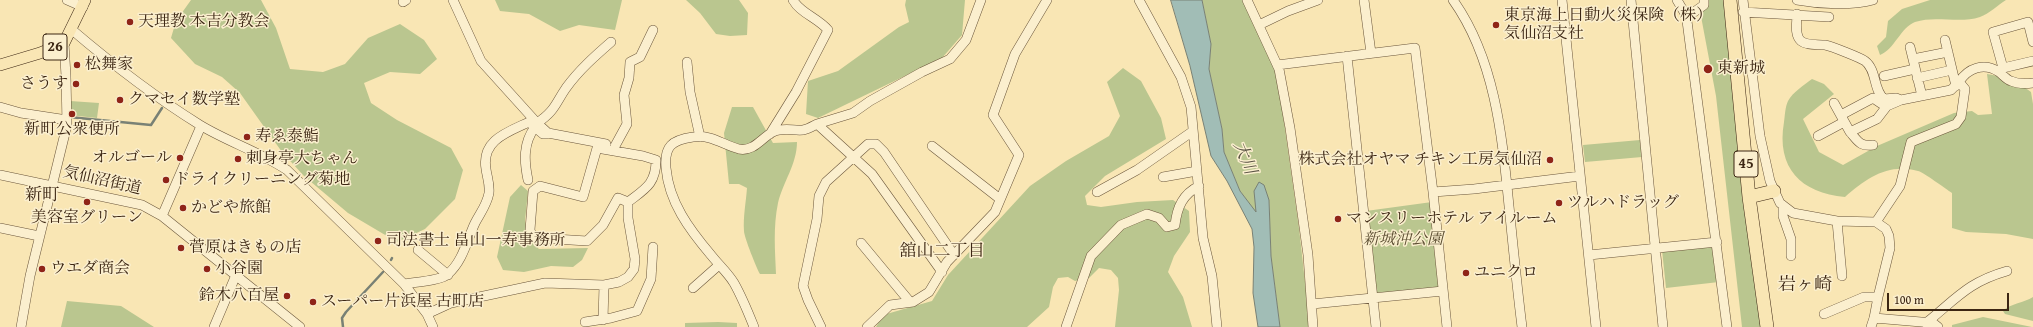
<!DOCTYPE html>
<meta charset="utf-8">
<style>
body{margin:0}
#map{position:relative;width:2033px;height:327px;overflow:hidden;background:#f9e6b4;font-family:"Gentium Book Plus",serif}
canvas{display:block}
.scale{position:absolute;left:1887px;top:293px;width:122px;height:18px;box-sizing:border-box;border:2px solid #3c2613;border-top:0;padding-left:5px;font-size:12px;line-height:14px;white-space:nowrap;color:#3c2613;-webkit-text-stroke:3px #fbefce;paint-order:stroke}
</style>
<div id="map">
<canvas width="2033" height="327"></canvas>
<div class="scale">100 m</div>
</div>
<script>
const g = document.querySelector('canvas').getContext('2d');
g.lineJoin = 'round';
function paint(path, color) { g.fillStyle = color; g.fill(path, 'evenodd'); }
function strokePath(path, color, width, dash) { g.strokeStyle = color; g.lineWidth = width; g.lineCap = dash ? 'butt' : 'round'; g.setLineDash(dash || []); g.stroke(path); }
function drawText(font, color, halo, rows, align = 'center') {
  g.font = font + ' "Gentium Book Plus","Noto Serif JP",serif'; g.lineWidth = 3; g.setLineDash([]); g.textBaseline = 'middle'; g.strokeStyle = halo; g.fillStyle = color; for (const [text, x, y, turn = 0] of rows) {
    g.save(); g.translate(x, y); g.rotate((+turn || 0) * Math.PI / 180); g.textAlign = isNaN(turn) ? turn : align; if (halo) g.strokeText(text, 0, 0); g.fillText(text, 0, 0); g.restore();
  }
}
const green = new Path2D(`
 M191 0H261L276 28 290 69 323 72 345 64 368 38 400 24 424 40 437 59 420 74 390 72 364 83 371 103 397 120 451 148 463 170 455 199 425 229 397 242 348 213 304 176 282 152 240 93 222 77 195 64 171 38 176 21Z
 M495 0H622L615 30 579 25 560 31 529 14 500 11Z
 M686 0H739L748 13 747 35 730 36 716 34 700 13Z
 M906 0H965L962 35 942 58 818 118 806 114 808 81 838 71 899 27 909 22 905 5Z
 M1202 0H1243L1277 72 1299 228 1310 327H1280L1271 256 1269 200 1257 207 1256 213 1240 191 1224 152 1222 129 1209 69 1211 44Z
 M1706 0H1724L1761 327H1742L1716 96 1700 11Z
 M1930 0H2006C1998 5 1989 14 1980 17 1959 24 1936 15 1915 22 1901 27 1894 50 1880 55L1877 46 1886 37 1888 21 1902 9Z
 M1123 68 1141 81 1161 118 1166 139 1105 176 1085 196 1087 205 1101 207 1137 202 1173 200 1189 211 1190 232 1174 256 1168 272 1183 297 1192 327H1115L1119 290 1118 278 1111 270 1099 268 1089 278 1075 281 1068 277 1058 278 1053 287 1049 307 1027 327H876L883 315 932 301 948 275 1030 186 1066 161 1109 136 1120 116 1107 82Z
 M1987 74C2002 76 2020 83 2031 92L2033 104V239L2006 234 1966 232 1952 228V193C1946 189 1923 172 1918 171 1888 163 1867 178 1845 197 1801 193 1776 168 1784 122 1785 116 1785 107 1788 101 1793 92 1804 85 1812 79L1824 84 1834 94 1803 119 1819 152 1843 165 1877 146 1954 113 1972 111 1978 115 1992 114Z
 M70 101 99 103 97 118 69 115Z
 M732 107H753L773 143 797 142C797 164 783 182 778 203 773 227 775 251 776 274H760C757 269 744 237 744 231 743 217 746 202 747 188L739 184H729L724 133Z
 M1640 140 1642 157 1585 162 1583 145Z
 M521 185 528 191 525 221 529 240 539 249 588 248 582 260 573 267 551 266 524 272 503 270 497 257 510 197Z
 M1432 202 1441 288 1376 293 1366 211Z
 M1714 245 1719 282 1666 288 1662 250Z
 M2033 297V321L2005 314 2003 311C2011 303 2024 303 2033 297Z
 M67 301 121 306 154 327H61Z
 M1983 317 2032 327H1952V325Z
 M718 322 737 323V327H685V323Z`);
const water = new Path2D(`
 M1171 0H1202L1211 44 1209 69 1222 129 1224 152 1240 191 1256 212 1254 191 1259 182 1264 185 1269 200 1271 256 1280 327H1258L1253 293 1254 247 1252 229 1227 181 1211 156 1190 66Z`);
const stream = new Path2D(`
 M69 117 151 125 162 108
 M391 260 392 258
 M343 327 342 318 346 312 383 272`);
const minor = new Path2D(`
 M67 0 83 7
 M453 0 481 61 537 123 548 133 606 144
 M1139 0 1181 77 1191 107 1203 238 1212 276 1217 327
 M1247 0 1279 69 1290 128 1308 255 1313 327
 M1364 0 1371 53
 M1453 0C1495 59 1502 135 1509 206 1513 246 1517 287 1522 327
 M1562 0 1596 327
 M1631 0 1663 327
 M1677 0 1687 17
 M1704 0V5L1687 17V21L1727 327
 M1743 0 1760 136 1770 181 1780 203 1793 213 1837 221 1876 222 1886 229 1889 236 1890 248 1878 297 1874 318 1871 327
 M1797 0C1819 4 1852 6 1873 0
 M403 2 406 0
 M1743 12 1829 17
 M1797 14C1797 22 1794 35 1801 41 1807 46 1818 44 1825 45 1831 46 1861 58 1865 61 1877 70 1873 90 1884 99L1896 98 1901 100
 M1259 25 1288 11 1318 0
 M71 29C112 64 155 97 200 125 228 142 260 152 287 170L404 284 427 314 433 327
 M1945 40 1956 86
 M2033 42 2028 22 1993 32 2003 68 2033 61
 M1910 47 1922 96
 M1347 56 1376 327
 M1913 59 1948 52
 M687 62 690 92 700 137
 M1277 65 1415 48 1433 192 1447 327
 M1884 76 1915 69
 M1917 78 1952 70
 M1834 103 1850 132
 M0 107 21 113 67 120
 M1841 115 1873 98 1882 104
 M537 123C555 111 555 104 566 88 579 70 595 56 611 42
 M817 124 853 113 870 101 922 72 950 59 966 40 981 0
 M770 134 796 92 828 30C818 18 800 13 793 0
 M1818 136 1844 122
 M1873 145C1860 147 1858 141 1850 132L1877 119 1887 106 1901 100 1951 90 1959 82
 M615 146 627 124 624 95 629 78 630 62 640 57 653 30
 M932 146 1000 199
 M0 175 142 205 162 216 300 327
 M1163 177 1197 171
 M528 180C524 161 523 143 535 127
 M1097 192 1137 170 1193 131
 M1433 192 1474 189 1580 176
 M1783 206V216L1791 239V256
 M162 216 201 126
 M1837 221 1842 276
 M1876 222 1900 186 1911 142 1956 124 1961 117 1965 89 1959 82C1968 68 1984 62 1999 72 2003 75 2007 80 2011 81 2018 84 2026 84 2033 83
 M0 228 39 236
 M861 243 910 302
 M418 250 448 275
 M1589 255 1717 242
 M404 284C414 282 441 281 448 274 463 261 467 240 475 223 480 213 487 205 489 193 490 184 487 177 486 169 481 140 508 132 529 122L543 134H547L548 133
 M693 288 719 265
 M1312 304 1443 291
 M427 314 451 303 545 283 604 285 619 282 628 277 634 269 635 259 628 218V202C645 189 656 184 656 160L643 156 597 148 583 197 540 186 533 191 530 230 532 236 539 238 587 241 603 225 618 198 628 202
 M1824 314 1864 297H1878
 M1874 318 1933 323 1938 327
 M603 320 604 285
 M585 322 611 318 637 311 651 279 653 247
 M21 327 30 276 67 125 66 76 64 43
 M214 327 236 275
 M754 327C748 312 742 297 734 283 728 273 718 264 711 255 689 229 669 202 666 168 664 146 672 140 693 137 711 134 723 145 739 149 754 152 762 137 773 132 783 127 793 131 803 130 808 129 813 126 817 124L872 174 942 272
 M821 327 808 300 803 286 817 219 819 196 826 182 868 144H876L884 152 954 255
 M867 327 890 305 913 302 929 292 947 262 995 212 1019 155 993 115 1015 54 1047 0
 M1066 327 1091 256 1121 225 1147 214 1159 218 1167 227 1175 225C1177 207 1183 194 1199 186
 M1928 327 1926 323C1956 299 1968 282 2007 271`);
const major = new Path2D(`
 M0 65 40 53 64 43 85 0`);
const highway = new Path2D(`
 M1730 0 1749 197 1767 327
 M1749 197 1774 191`);
const markers = [
 [130,22,4,"#8f2418"],
 [1496,25,4,"#8f2418"],
 [77,65,4,"#8f2418"],
 [1708,69,5,"#8f2418"],
 [76,84,4,"#8f2418"],
 [120,100,4,"#8f2418"],
 [72,114,4,"#8f2418"],
 [247,137,4,"#8f2418"],
 [180,158,4,"#8f2418"],
 [238,159,4,"#8f2418"],
 [1550,160,4,"#8f2418"],
 [166,180,4,"#8f2418"],
 [87,202,4,"#8f2418"],
 [1559,203,4,"#8f2418"],
 [183,208,4,"#8f2418"],
 [1338,219,4,"#8f2418"],
 [378,241,4,"#8f2418"],
 [181,248,4,"#8f2418"],
 [42,269,4,"#8f2418"],
 [207,269,4,"#8f2418"],
 [1466,273,4,"#8f2418"],
 [287,296,4,"#8f2418"],
 [313,302,4,"#8f2418"]
];
const shields = [
 [55,47,24],
 [1746,164,24]
];
const shieldNames = [
 ["26",55,47],
 ["45",1746,164]
];
const poiNames = [
 ["東京海上日動火災保険（株）",1504,16],
 ["気仙沼支社",1504,34],
 ["天理教 本吉分教会",138,22],
 ["松舞家",85,65],
 ["東新城",1717,69],
 ["さうす",68,84,"right"],
 ["クマセイ数学塾",128,100],
 ["新町公衆便所",72,130,"center"],
 ["寿ゑ泰鮨",255,137],
 ["オルゴール",172,158,"right"],
 ["刺身亭大ちゃん",246,159],
 ["株式会社オヤマ チキン工房気仙沼",1542,160,"right"],
 ["ドライクリーニング菊地",174,180],
 ["ツルハドラッグ",1567,203],
 ["かどや旅館",191,208],
 ["美容室グリーン",87,218,"center"],
 ["マンスリーホテル アイルーム",1346,219],
 ["司法書士 畠山一寿事務所",386,241],
 ["菅原はきもの店",189,248],
 ["ウエダ商会",50,269],
 ["小谷園",215,269],
 ["ユニクロ",1474,273],
 ["鈴木八百屋",279,296,"right"],
 ["スーパー片浜屋 古町店",321,302]
];
const streetNames = [
 ["気仙沼街道",102,181,13]
];
const parkNames = [
 ["新城沖公園",1403,240]
];
const waterNames = [
 ["大川",1244,158,67]
];
const neighbourhoodNames = [
 ["新町",42,196],
 ["舘山二丁目",942,252]
];
const quarterNames = [
 ["岩ヶ崎",1805,285]
];
paint(green, '#bac68f');
paint(water, '#a1bdb6');
strokePath(water, '#798175', 1);
strokePath(stream, '#798175', 2.5);
strokePath(minor, '#6b563b', 10);
strokePath(major, '#3c2613', 12);
strokePath(highway, '#3c2613', 14);
strokePath(minor, '#fbefce', 9);
strokePath(major, '#f9e6b4', 11);
strokePath(highway, '#f9e6b4', 13);
for (const [x, y, r, color] of markers) { const dot = new Path2D(); dot.arc(x, y, r, 0, 2 * Math.PI); g.fillStyle = color; g.fill(dot); strokePath(dot, '#fbefce', 1.5); }
for (const [x, y, w] of shields) { const box = new Path2D(); box.roundRect(x - w / 2, y - 13, w, 26, 3); g.fillStyle = '#fbefce'; g.fill(box); strokePath(box, '#3c2613', 1); }
drawText('bold 15px', '#3c2613', null, shieldNames);
drawText('16px', '#3c2613', '#fbefce', poiNames, 'left');
drawText('16px', '#3c2613', '#fbefce', streetNames);
drawText('italic 16px', '#5c4e32', '#fbefce', parkNames);
drawText('italic 17px', '#5a5344', '#fbefce', waterNames);
drawText('17px', '#3c2613', '#fbefce', neighbourhoodNames);
drawText('18px', '#3c2613', '#fbefce', quarterNames);
</script>
